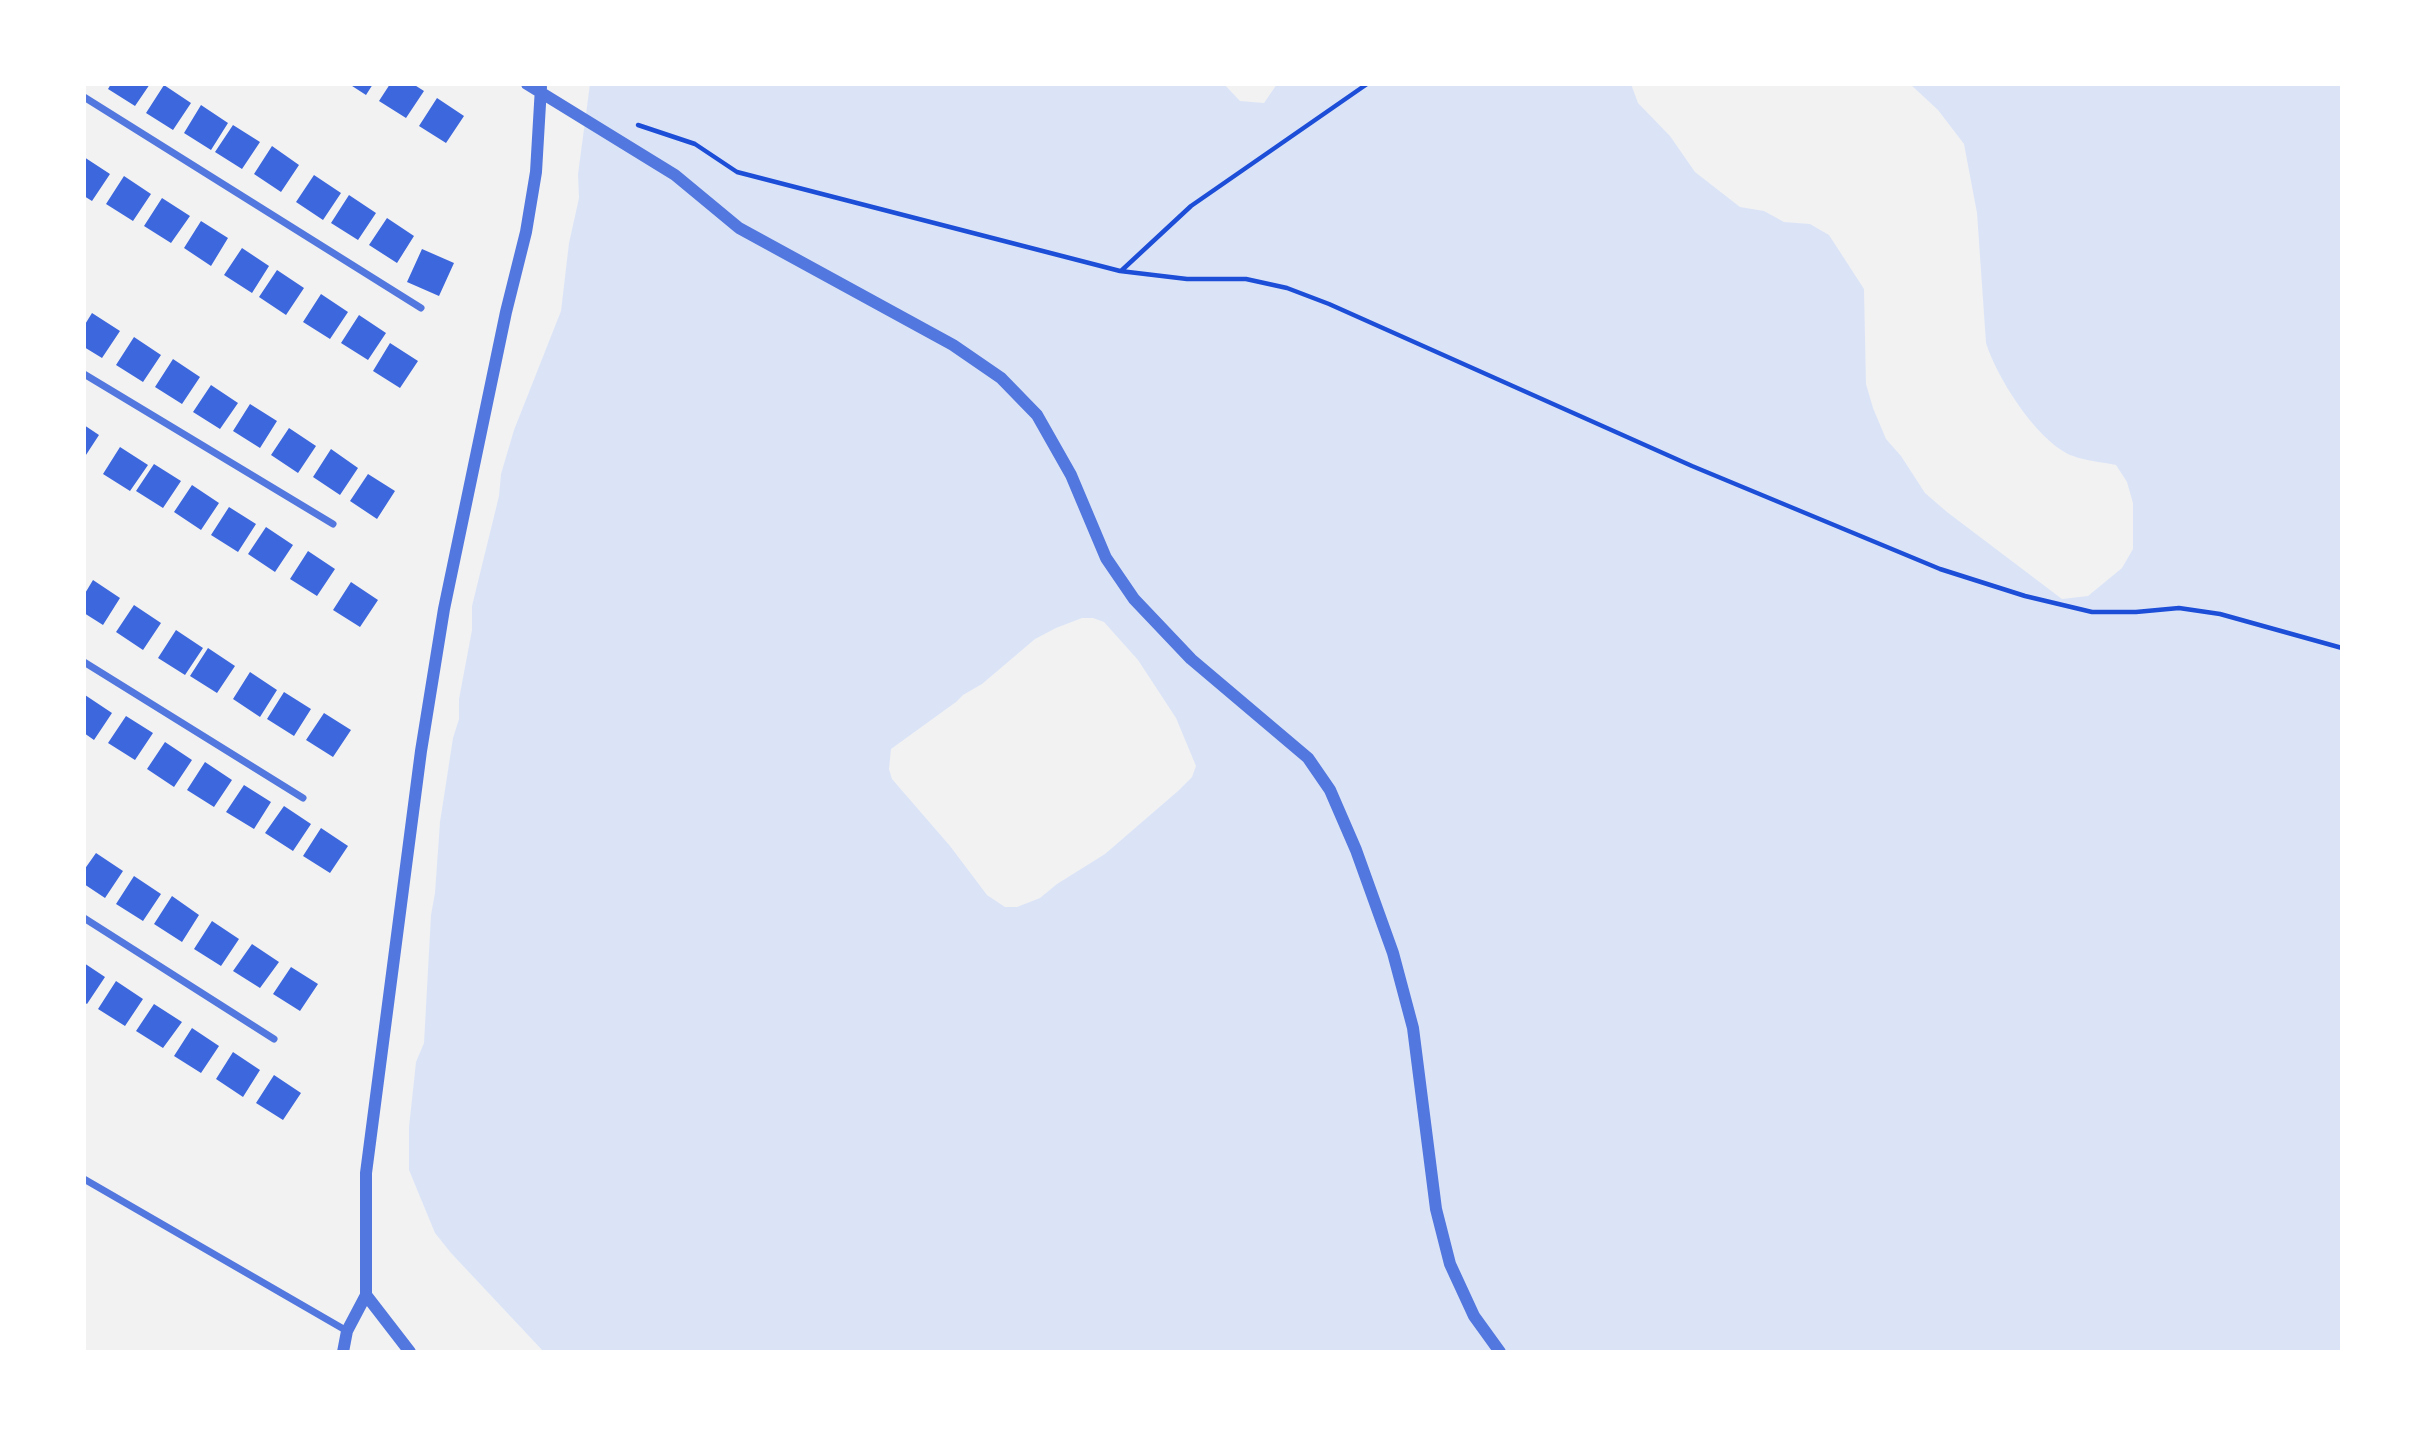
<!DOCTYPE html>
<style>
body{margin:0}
#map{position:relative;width:2426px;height:1436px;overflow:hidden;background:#f2f2f2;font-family:"Sofia Sans Condensed",sans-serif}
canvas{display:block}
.frame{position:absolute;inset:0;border:86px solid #fff;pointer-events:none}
</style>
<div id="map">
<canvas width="2426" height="1436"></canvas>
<div class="frame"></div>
</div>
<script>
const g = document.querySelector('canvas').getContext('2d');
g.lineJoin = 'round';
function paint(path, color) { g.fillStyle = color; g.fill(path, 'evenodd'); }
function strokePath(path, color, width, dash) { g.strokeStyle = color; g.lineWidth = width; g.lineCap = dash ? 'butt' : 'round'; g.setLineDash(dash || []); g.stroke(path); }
const green = new Path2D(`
 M590 84H1224L1240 101 1264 103 1277 84H1631L1638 103 1670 136 1695 172 1740 207 1764 211 1784 222 1810 224 1829 235 1864 289 1866 384 1873 408 1886 439 1901 456 1925 493 1947 512 2062 599 2088 596 2122 568 2133 549V503L2127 482 2116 465C2102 462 2086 461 2073 456 2038 443 1997 378 1986 343L1977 213 1964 144 1938 110 1910 84H2342V1352L543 1351 451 1253 435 1233 409 1170V1127L416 1062 424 1043 431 915 435 893 440 822 453 738 459 719V699L472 630V606L499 496 501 474 514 430 561 311 569 243 579 198 578 174ZM1082 618H1093L1104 622 1138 660 1176 718 1196 766 1192 777 1178 791 1105 854 1057 884 1040 898 1017 907H1005L987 895 950 846 892 779 889 769 891 749 956 702 963 695 982 684 1035 639 1056 628Z`);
const building = new Path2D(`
 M111 84H150L135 106 108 89Z
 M349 84H373L366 95Z
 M390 84H413L424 91 406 118 379 101Z
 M164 85 191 103 173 130 146 113Z
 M437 98 464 116 446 143 419 126Z
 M201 105 228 123 211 150 184 133Z
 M233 125 260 142 242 169 215 152Z
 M272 146 299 165 281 192 254 174Z
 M84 157 110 174 92 201 84 196Z
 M314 175 341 193 323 220 296 202Z
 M124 176 151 194 133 221 106 204Z
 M349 195 376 213 358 240 331 223Z
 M162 198 190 216 171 243 144 226Z
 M387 218 414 236 397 263 369 245Z
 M201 221 228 238 211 266 184 248Z
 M242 248 269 266 252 293 224 275Z
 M422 249 454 263 439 296 407 282Z
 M277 270 304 288 286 315 259 297Z
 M321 294 348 312 330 339 303 322Z
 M92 313 120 331 102 358 84 347V326Z
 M359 315 386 333 368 360 341 343Z
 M134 337 161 355 143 382 116 365Z
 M390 343 418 361 400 388 373 371Z
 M173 359 200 377 182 404 155 387Z
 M211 385 238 403 220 429 193 412Z
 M250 404 277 421 260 448 233 431Z
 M84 425 99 435 84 458Z
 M289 428 316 446 298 473 271 455Z
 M120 447 148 465 130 491 103 474Z
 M331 449 358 468 340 495 313 477Z
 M154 464 181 481 163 508 136 491Z
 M368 474 395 491 377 519 350 501Z
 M192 485 219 503 201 530 174 512Z
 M229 507 256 524 238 552 211 535Z
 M266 527 293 545 275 572 248 554Z
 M308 551 335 569 317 596 290 579Z
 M93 580 120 598 103 625 84 613V595Z
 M351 582 378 600 360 627 333 610Z
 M134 605 161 623 143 650 116 632Z
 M176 630 203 648 185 675 158 658Z
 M208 648 235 666 217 693 190 676Z
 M250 672 277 690 260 717 233 699Z
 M284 692 311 709 294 736 267 719Z
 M85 695 112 713 94 740 84 733Z
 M324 713 351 730 333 757 306 740Z
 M126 716 153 733 135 760 108 743Z
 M165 742 192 760 174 787 147 769Z
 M205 762 232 780 214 807 187 790Z
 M244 785 271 802 254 829 226 812Z
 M284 806 311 824 293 851 265 833Z
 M321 828 348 846 330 873 303 856Z
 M96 853 123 871 105 898 84 884V870Z
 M134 876 161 894 143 921 116 904Z
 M172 896 199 915 182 942 154 924Z
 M212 921 239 939 221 966 194 949Z
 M252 944 279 962 260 988 233 971Z
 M84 963 105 977 87 1004 84 1002Z
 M291 967 318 984 300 1011 273 994Z
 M116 981 143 999 125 1026 98 1009Z
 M154 1004 182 1022 163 1048 136 1031Z
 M192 1028 219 1046 201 1073 174 1056Z
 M233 1052 260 1070 243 1097 216 1079Z
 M274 1075 301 1093 283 1120 256 1103Z`);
const path = new Path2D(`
 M638 125 695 144 737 172 1120 271 1187 279H1246L1287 288 1329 304 1692 466 1940 569 2025 596 2092 612H2136L2179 608 2220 614 2342 648
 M1121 271 1191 206 1367 84`);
const minor = new Path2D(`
 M84 97 421 308
 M84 374 333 524
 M84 662 303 798
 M84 918 274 1039
 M84 1179 347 1331`);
const tertiary = new Path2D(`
 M527 84 675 175 739 228 953 345 1001 378 1037 415 1071 475 1106 558 1134 599 1191 659 1308 758 1330 790 1356 850 1393 953 1413 1028 1436 1209 1450 1264 1474 1316 1500 1352
 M343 1352 347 1331 366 1295
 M410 1352 366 1295V1173L421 751 444 609 506 312 526 232 536 172 541 87`);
paint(green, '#dbe4f7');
paint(building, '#3d67dc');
strokePath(path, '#1d4ed8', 4.5);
strokePath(minor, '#5277de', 7);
strokePath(tertiary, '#5277de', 12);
</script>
